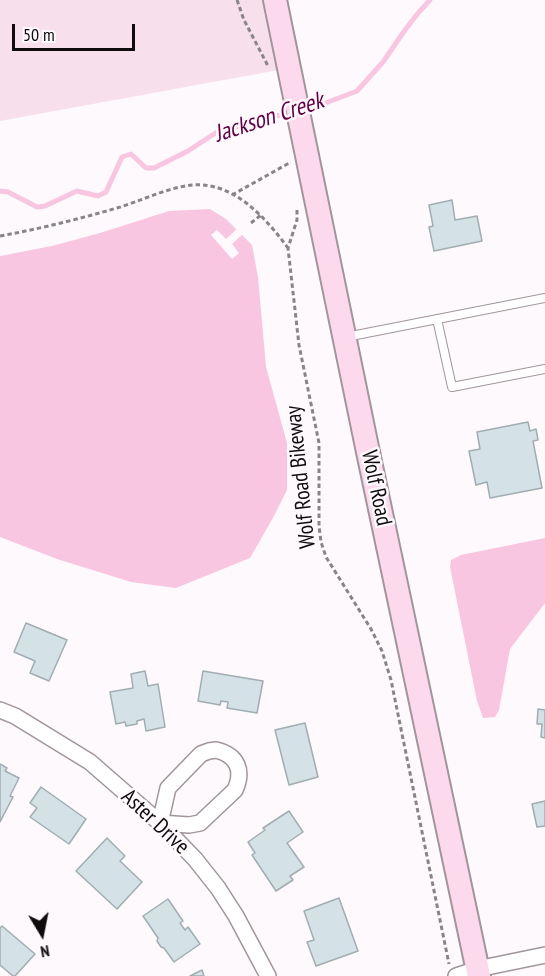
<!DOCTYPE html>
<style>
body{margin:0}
#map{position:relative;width:545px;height:976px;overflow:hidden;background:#fef9fc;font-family:"PT Sans Narrow",sans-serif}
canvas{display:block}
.north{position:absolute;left:12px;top:904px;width:60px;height:60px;-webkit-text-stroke:4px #fef9fc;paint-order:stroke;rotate:170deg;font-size:16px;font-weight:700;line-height:24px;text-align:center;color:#100c0e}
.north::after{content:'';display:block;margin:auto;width:21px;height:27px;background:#100c0e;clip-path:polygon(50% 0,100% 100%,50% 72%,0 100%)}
.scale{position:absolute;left:12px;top:24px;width:123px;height:27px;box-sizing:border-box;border:3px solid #100c0e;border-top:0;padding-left:8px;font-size:18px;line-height:21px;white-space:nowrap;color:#100c0e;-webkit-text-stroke:4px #fef9fc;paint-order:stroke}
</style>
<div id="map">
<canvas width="545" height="976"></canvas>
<div class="north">N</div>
<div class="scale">50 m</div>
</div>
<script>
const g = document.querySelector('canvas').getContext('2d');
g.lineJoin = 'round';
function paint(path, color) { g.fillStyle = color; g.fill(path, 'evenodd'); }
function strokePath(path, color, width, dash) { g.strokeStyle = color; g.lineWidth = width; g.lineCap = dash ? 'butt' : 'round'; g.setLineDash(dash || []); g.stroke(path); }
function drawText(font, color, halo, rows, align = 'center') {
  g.font = font + ' "PT Sans Narrow",sans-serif'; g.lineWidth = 5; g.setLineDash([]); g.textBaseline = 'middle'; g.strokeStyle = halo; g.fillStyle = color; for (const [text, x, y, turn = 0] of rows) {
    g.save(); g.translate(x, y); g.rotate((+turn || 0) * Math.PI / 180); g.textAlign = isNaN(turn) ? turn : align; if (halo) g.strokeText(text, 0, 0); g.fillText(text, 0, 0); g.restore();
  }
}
const green = new Path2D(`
 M0 0H269L284 69 0 121Z`);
const water = new Path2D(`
 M210 209 226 219 252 245 258 277 266 367 287 443V490L274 516 250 558 176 588 131 582 57 559 0 537V256L52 246 100 233 169 211Z
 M545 538V603L510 649 499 710 495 717 483 718 477 701 450 567 451 560 461 555Z`);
const pier = new Path2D(`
 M239 227 244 233 232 244 239 253 232 259 211 235 217 230 226 239Z`);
const stream = new Path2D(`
 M303 109 323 104 357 91 383 62 405 30 419 12 430 0
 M0 191 8 192 37 207 45 206 77 191 98 196 106 192 122 157 131 154 146 168H154L188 151 217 132 291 112`);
const building = new Path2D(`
 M452 200 455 220 477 216 482 241 434 251 429 227 433 226 429 205Z
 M528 422 530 431 536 429 538 440 533 441 542 488 490 498 487 482 476 485 469 451 480 449 477 432Z
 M26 623 67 640 49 681 30 673 35 661 14 652Z
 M145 671 148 686 158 684 165 727 146 731 144 719 137 721V724L126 726 125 722 116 724 110 692 133 688 131 674Z
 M203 671 263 681 257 713 227 708 228 702 221 701 220 705 198 701Z
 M538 709 545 710V738L541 737 542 724H537Z
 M305 723 318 777 289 785 275 730Z
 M0 764 7 768 5 771 19 778 10 796 13 797 0 822Z
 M41 787 86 819 69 844 30 817 37 808 30 803Z
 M545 801V826L537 827 532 804Z
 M289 811 303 832 287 843 304 867 290 876 293 880 276 891 252 855 255 853 248 842 265 830 263 828Z
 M107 838 125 856 120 861 142 882 117 909 76 871Z
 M339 898 358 951 316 966 307 942 314 940 304 911Z
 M168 899 183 921 180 923 185 930 188 927 200 944 174 962 164 948 161 947 157 941 158 938 143 916Z
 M2 926 35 954 15 976H13L0 965V928Z
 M202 970 204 976H190Z`);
const path = new Path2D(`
 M237 0 244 20 268 66
 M232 195 291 162
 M297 210V220L288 248 299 345 319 443V526L321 542 326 557 371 629 382 651 391 680 449 964
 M251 223 261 215
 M0 236C39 229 79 219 117 208 141 201 166 188 192 185 233 181 266 218 288 248`);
const lane = new Path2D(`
 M437 319 452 387 545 369
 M346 337 545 298`);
const street = new Path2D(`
 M0 710 15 716 90 762 160 823 195 859 218 888 236 916 268 976
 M216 750C237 755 244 770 235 790L200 823 189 825 160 823 168 788 201 754 209 751Z
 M456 976 477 969 545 955`);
const secondary = new Path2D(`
 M275 0 368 452 479 976`);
const streetNames = [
 ["Wolf Road Bikeway",301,477,-96],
 ["Wolf Road",376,488,78],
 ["Aster Drive",155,822,43]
];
const waterNames = [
 ["Jackson Creek",269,118,-18]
];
paint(green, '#f8dfec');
paint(water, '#f8c6e1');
paint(pier, '#fef9fc');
strokePath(stream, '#f8c6e1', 5);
paint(building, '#d4e2e7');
strokePath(building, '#a0adb2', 1.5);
strokePath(lane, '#a1959b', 10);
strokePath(street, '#a1959b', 18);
strokePath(secondary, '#a1959b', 26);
strokePath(path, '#898587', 3, [4.5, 3]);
strokePath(lane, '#fff', 8);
strokePath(street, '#fff', 15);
strokePath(secondary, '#fcd9ed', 22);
drawText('22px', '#100c0e', '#fef9fc', streetNames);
drawText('italic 24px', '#610144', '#fef9fc', waterNames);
</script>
